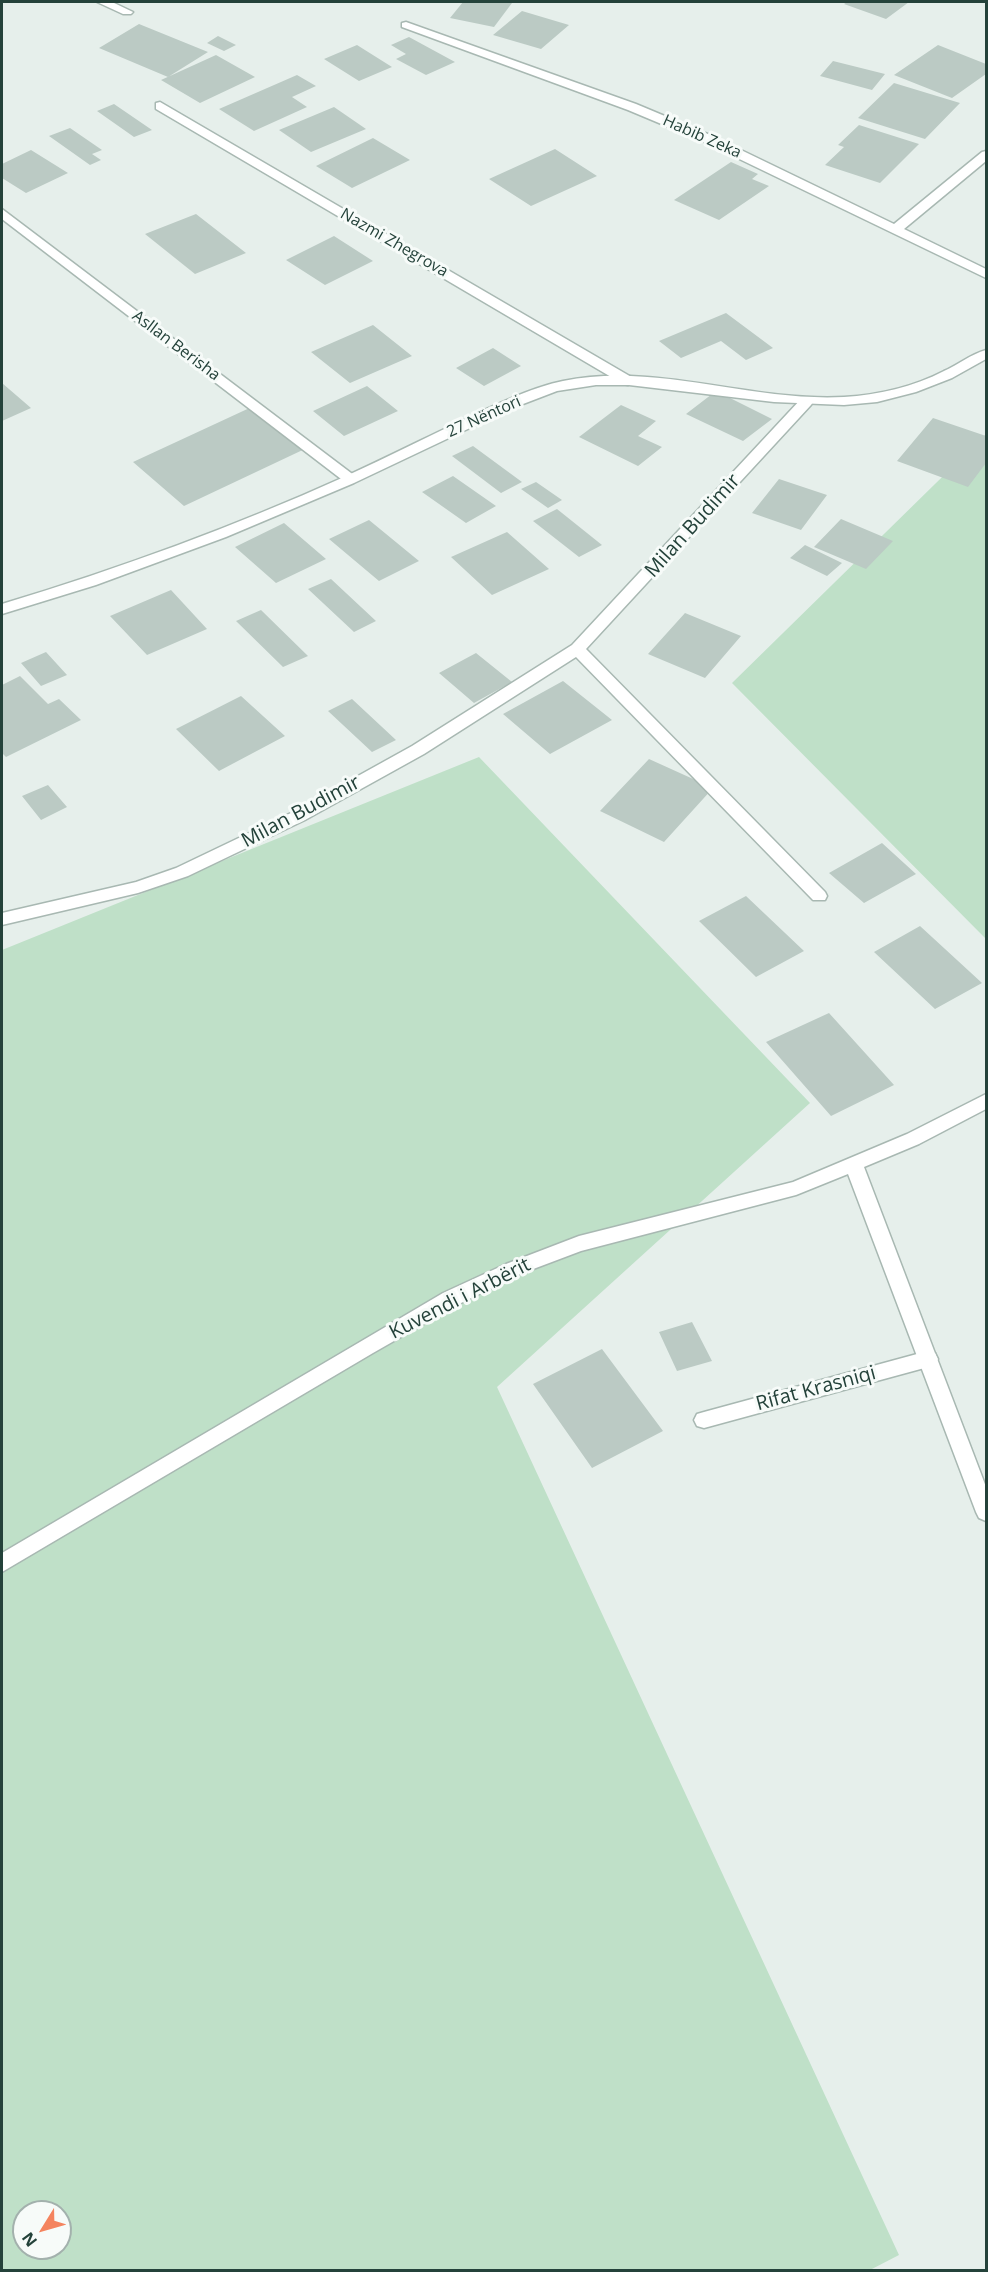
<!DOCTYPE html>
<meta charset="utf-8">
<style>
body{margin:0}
#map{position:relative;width:988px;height:2272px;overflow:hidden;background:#e6efeb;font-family:"Open Sans",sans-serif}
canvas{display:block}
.frame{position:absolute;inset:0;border:3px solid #24423a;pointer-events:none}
.north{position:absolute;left:12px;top:2200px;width:60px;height:60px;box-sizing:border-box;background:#f7fbf9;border:2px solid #a3b1ad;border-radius:50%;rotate:233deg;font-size:16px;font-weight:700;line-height:24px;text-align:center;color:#24423a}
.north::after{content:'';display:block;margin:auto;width:21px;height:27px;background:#f4845f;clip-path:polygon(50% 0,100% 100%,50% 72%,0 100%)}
</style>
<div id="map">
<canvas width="988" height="2272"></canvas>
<div class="frame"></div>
<div class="north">N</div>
</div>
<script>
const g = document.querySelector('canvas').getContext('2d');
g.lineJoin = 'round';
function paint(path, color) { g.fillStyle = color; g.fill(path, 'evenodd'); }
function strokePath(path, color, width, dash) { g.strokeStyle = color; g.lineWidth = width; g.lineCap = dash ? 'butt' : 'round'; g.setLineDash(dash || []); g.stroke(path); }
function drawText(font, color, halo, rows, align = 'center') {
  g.font = font + ' "Open Sans",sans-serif'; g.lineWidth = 6; g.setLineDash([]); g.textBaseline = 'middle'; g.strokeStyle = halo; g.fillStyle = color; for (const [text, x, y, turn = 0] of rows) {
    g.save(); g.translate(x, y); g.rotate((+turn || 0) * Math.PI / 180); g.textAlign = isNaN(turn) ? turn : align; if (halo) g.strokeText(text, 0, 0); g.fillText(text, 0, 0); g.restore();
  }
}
const green = new Path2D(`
 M986 434V939L732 683Z
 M479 757 810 1103 497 1387 899 2255 870 2270H2V950ZM24 2212H60V2248H24Z`);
const building = new Path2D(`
 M463 2H506L512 3 494 27 450 18Z
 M847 2H909L886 19 844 4Z
 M522 11 569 25 541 49 493 35Z
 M139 24 208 52 168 77 99 48Z
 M218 36 236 45 224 51 207 43Z
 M409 37 455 62 426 75 396 59 406 54 391 45Z
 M357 45 392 67 359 81 324 59Z
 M938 45 986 64V74L952 98 894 75Z
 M216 55 255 77 200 103 161 80Z
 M833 61 885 74 872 90 820 76Z
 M297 75 316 86 292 97 307 107 254 131 219 109Z
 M894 83 960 103 925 139 858 118Z
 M114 104 152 130 134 137 97 111Z
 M334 107 366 129 311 152 279 130Z
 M859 125 919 144 880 183 825 165 844 147 838 145Z
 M70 128 102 150 92 154 101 160 90 165 49 136Z
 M373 138 410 160 352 188 316 166Z
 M555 149 597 176 531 206 489 179Z
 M31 150 68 173 26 193 2 178V164Z
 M731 162 758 174 752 179 769 186 719 220 674 200Z
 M196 214 246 253 195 274 145 234Z
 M334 236 373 261 325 285 286 260Z
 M726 313 773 348 746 360 721 341 681 358 659 341Z
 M373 325 412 356 350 383 311 352Z
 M493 348 521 366 484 386 456 368Z
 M2 383 31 408 2 421Z
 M367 386 398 411 344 436 313 411Z
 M716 391 772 419 743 441 686 414Z
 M256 405 309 447 184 506 133 462Z
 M621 405 656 421 638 436 662 447 638 466 579 437Z
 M933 418 986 436V463L968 487 897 461Z
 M473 446 522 482 501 493 452 456Z
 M453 476 496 506 466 523 422 492Z
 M779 479 827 495 801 530 752 513Z
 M536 482 562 500 548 508 521 489Z
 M557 509 602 545 579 557 533 521Z
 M841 519 893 541 866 569 814 547Z
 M369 520 419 561 379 581 329 539Z
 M284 523 326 559 276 583 235 547Z
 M507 532 549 569 492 595 451 557Z
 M805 545 842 563 827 576 790 558Z
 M331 579 376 621 354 632 308 589Z
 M171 590 207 629 147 655 110 616Z
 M261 610 308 656 283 667 236 621Z
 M685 613 741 636 705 678 648 654Z
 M46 652 67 675 41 686 21 663Z
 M476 653 512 682 474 703 439 673Z
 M20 676 48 704 59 699 81 720 6 757 2 753V685Z
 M563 681 612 720 550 754 503 714Z
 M241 696 285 736 219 771 176 729Z
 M352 699 396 740 372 752 328 711Z
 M649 759 713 788 664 842 600 811Z
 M48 785 67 807 41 820 22 796Z
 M882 843 916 874 864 903 829 873Z
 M746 896 804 951 756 977 699 921Z
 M920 926 982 983 935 1009 874 952Z
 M829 1013 894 1085 831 1116 766 1042Z
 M692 1322 712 1361 677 1371 659 1332Z
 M602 1349 663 1431 592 1468 533 1384Z`);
const service = new Path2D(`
 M97 2H112L133 12 131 14H123Z
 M928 1351 935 1353 938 1359 935 1365 928 1367 704 1428 697 1426 694 1420 697 1414 704 1412Z`);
const minor = new Path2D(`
 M406 22 636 104 710 135 894 224 982 152 986 151V161L904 229 986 269V278L702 141 628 110 402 27V23Z
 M160 102 633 378 635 381 628 385 623 384 156 109V103Z
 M2 209 355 476 357 479 355 482H345L2 219Z
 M806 398 813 402 811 405 586 649 825 892 827 896 825 900H813L576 657 424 754 305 820 188 876 138 893 2 925V913L136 882 176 868 293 812 412 746 572 645 801 399Z
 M986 1094V1109L919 1144 864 1167 986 1487V1521L979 1518 976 1512 848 1174 796 1195 581 1251 520 1274 457 1305 373 1353 2 1572V1553L443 1293 506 1264 579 1236 793 1182 907 1134Z`);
const tertiary = new Path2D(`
 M986 350V359L952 378 916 392 877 402 844 405 774 402 629 385H596L557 391 510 409 354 483 226 537 96 585 2 614V604C118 569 233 527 344 477 390 456 435 433 480 412 507 400 534 387 563 381 657 362 750 402 844 397 878 395 913 387 944 371 958 365 971 354 986 350Z`);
const farStreetnames = [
 ["Habib Zeka",702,137,24],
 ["Nazmi Zhegrova",394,243,30],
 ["Asllan Berisha",176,346,37],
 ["27 Nëntori",484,417,-24]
];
const streetNames = [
 ["Milan Budimir",693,526,-48],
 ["Milan Budimir",301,812,-28],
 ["Kuvendi i Arbërit",460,1299,-27],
 ["Rifat Krasniqi",816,1389,-15]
];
paint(green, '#bfe0c8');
paint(building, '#bbcac4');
strokePath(service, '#a8b8b2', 3);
strokePath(minor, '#a8b8b2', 3);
strokePath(tertiary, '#a8b8b2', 3);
paint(service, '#fff');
paint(minor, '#fff');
paint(tertiary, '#fff');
drawText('16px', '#24423a', '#f7fbf9', farStreetnames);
drawText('20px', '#24423a', '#f7fbf9', streetNames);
</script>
